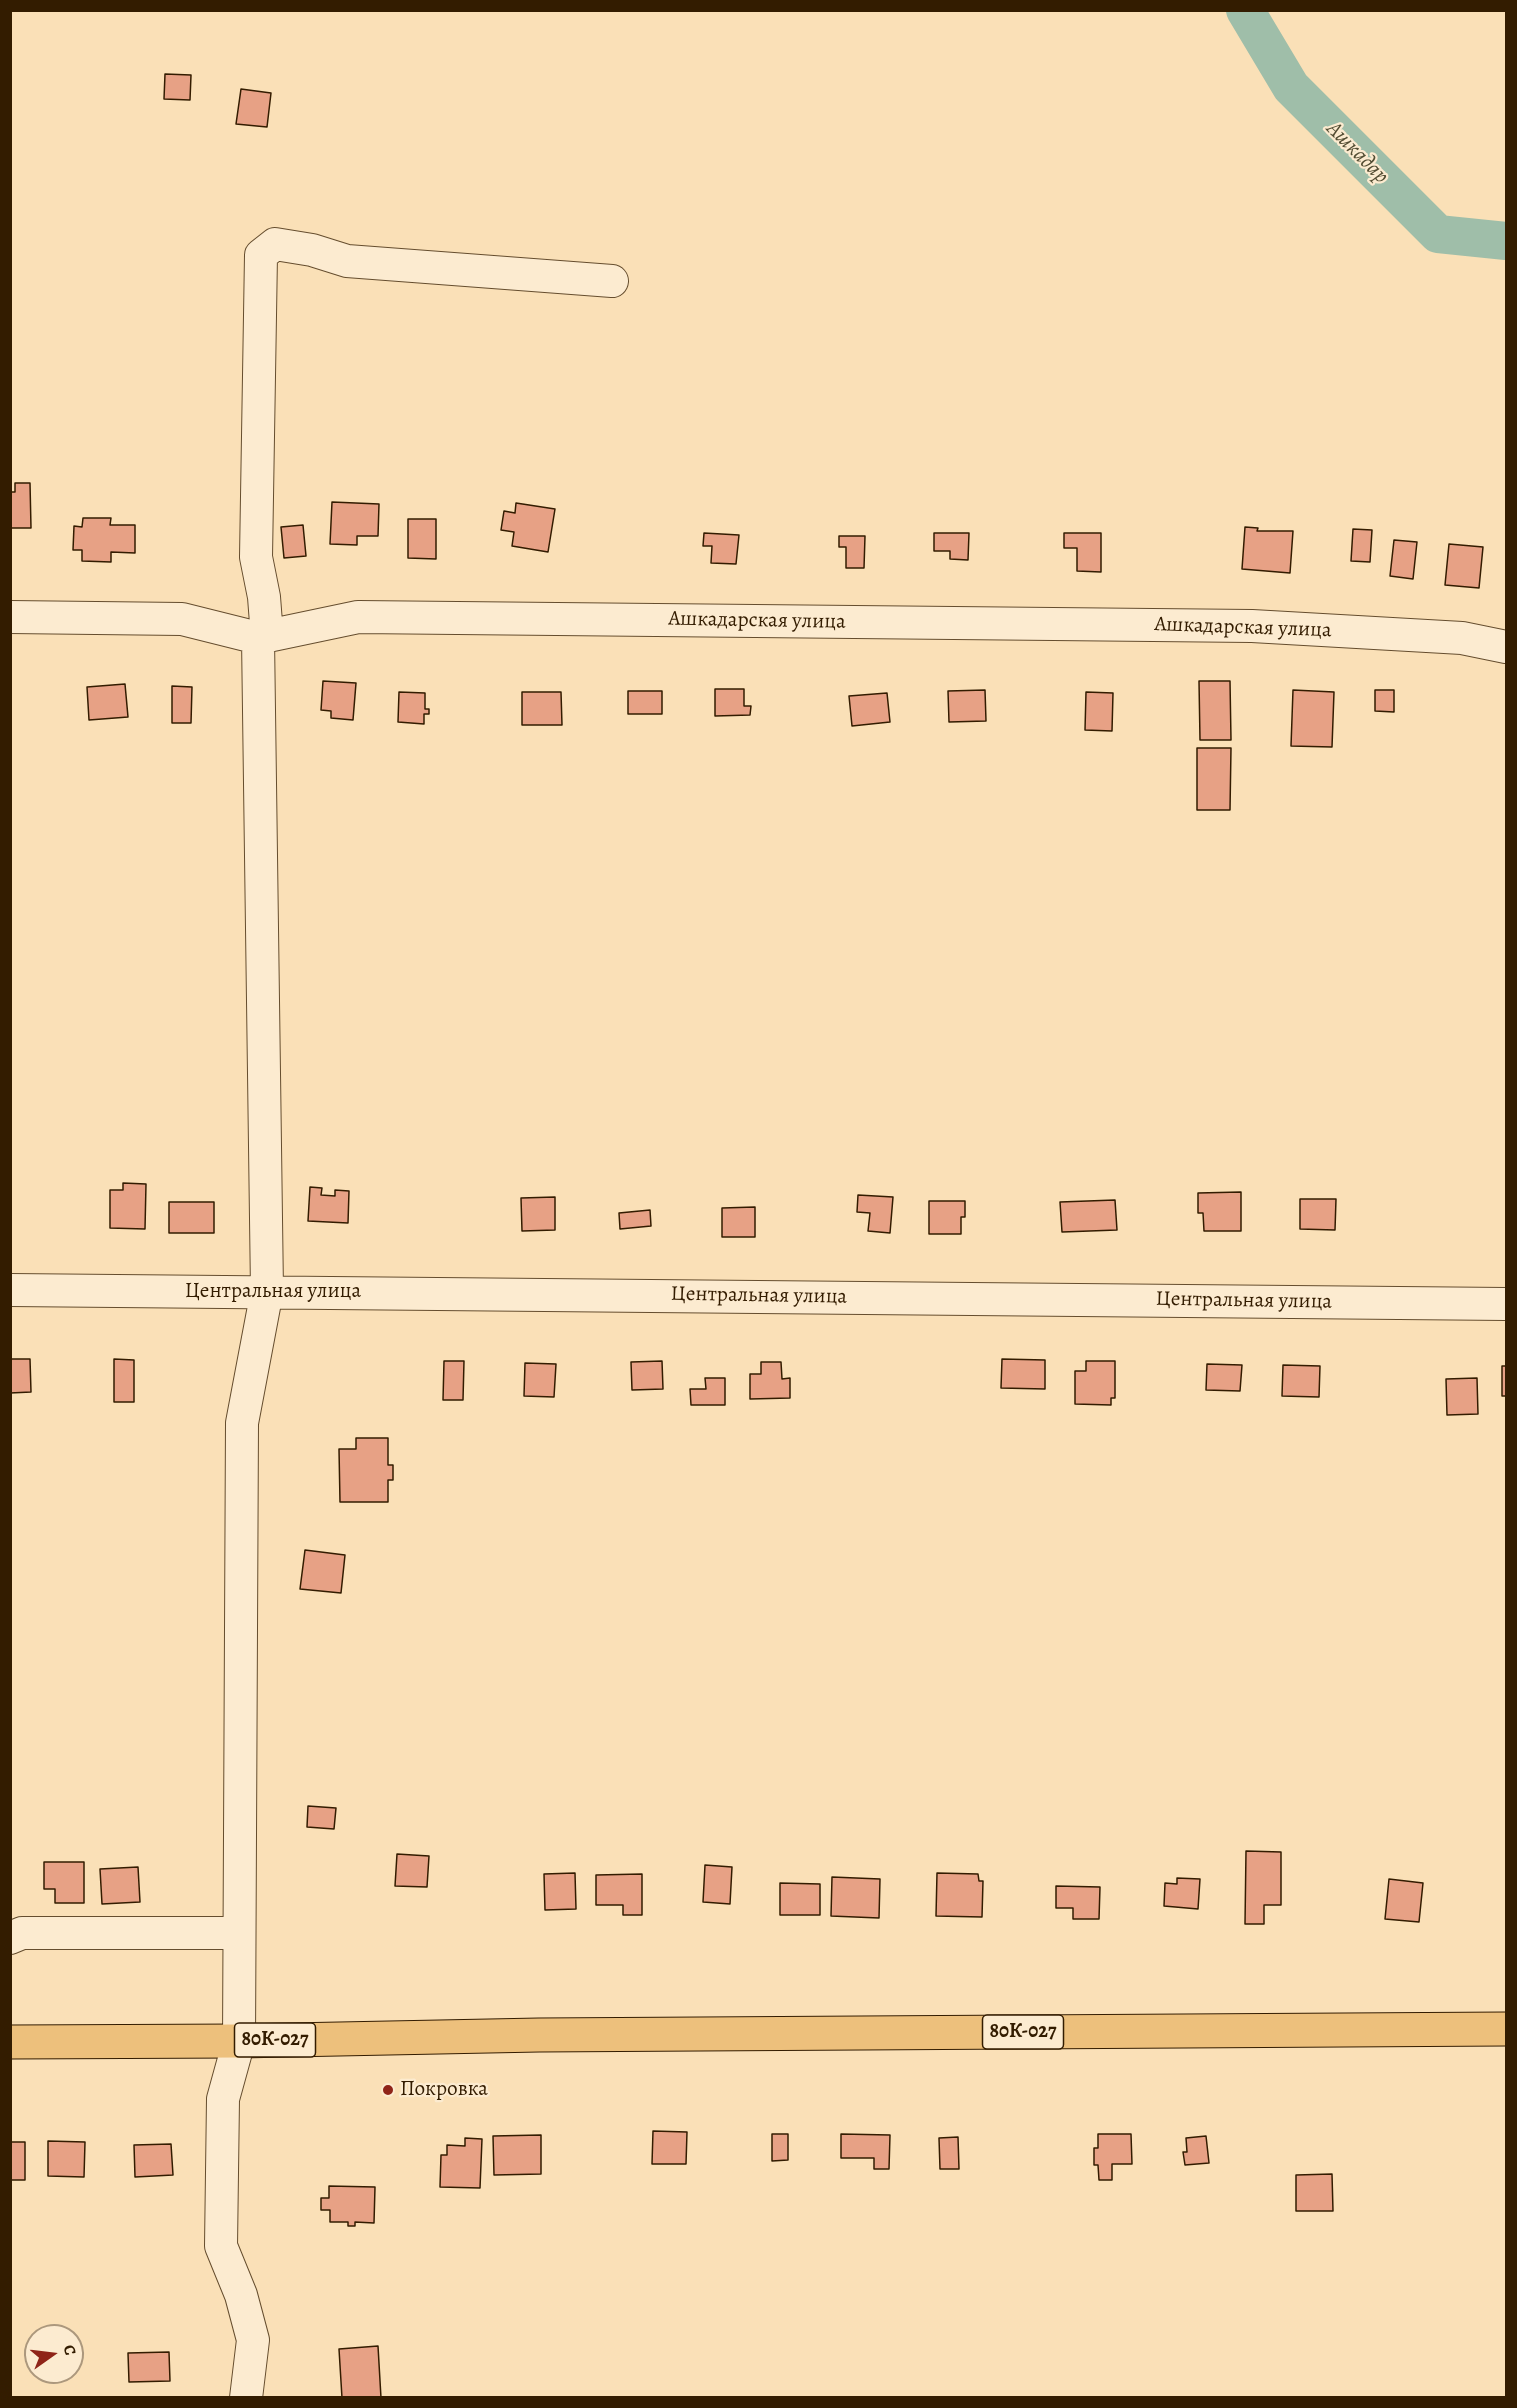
<!DOCTYPE html>
<meta charset="utf-8">
<style>
body{margin:0}
#map{position:relative;width:1517px;height:2408px;overflow:hidden;background:#fae0b7;font-family:Alegreya,serif}
canvas{display:block}
.frame{position:absolute;inset:0;border:12px solid #331c00;pointer-events:none}
.north{position:absolute;left:24px;top:2324px;width:60px;height:60px;box-sizing:border-box;background:#fcebd0;border:2px solid #ac987d;border-radius:50%;rotate:76deg;font-size:16px;font-weight:700;line-height:24px;text-align:center;color:#331c00}
.north::after{content:'';display:block;margin:auto;width:21px;height:27px;background:#8f2418;clip-path:polygon(50% 0,100% 100%,50% 72%,0 100%)}
</style>
<div id="map">
<canvas width="1517" height="2408"></canvas>
<div class="frame"></div>
<div class="north">С</div>
</div>
<script>
const g = document.querySelector('canvas').getContext('2d');
g.lineJoin = 'round';
function strokePath(path, color, width, dash) { g.strokeStyle = color; g.lineWidth = width; g.lineCap = dash ? 'butt' : 'round'; g.setLineDash(dash || []); g.stroke(path); }
function paint(path, color) { g.fillStyle = color; g.fill(path, 'evenodd'); }
function drawText(font, color, halo, rows, align = 'center') {
  g.font = font + ' Alegreya,serif'; g.lineWidth = 4.5; g.setLineDash([]); g.textBaseline = 'middle'; g.strokeStyle = halo; g.fillStyle = color; for (const [text, x, y, turn = 0] of rows) {
    g.save(); g.translate(x, y); g.rotate((+turn || 0) * Math.PI / 180); g.textAlign = isNaN(turn) ? turn : align; if (halo) g.strokeText(text, 0, 0); g.fillText(text, 0, 0); g.restore();
  }
}
const river = new Path2D(`
 M1245 10 1291 87 1438 234 1506 241`);
const building = new Path2D(`
 M165 74 191 75 190 100 164 99Z
 M241 89 271 93 267 127 236 124Z
 M15 483H30L31 528H10V492H15Z
 M332 502 379 504 378 536H357V545L330 544Z
 M516 503 555 509 548 552 512 546 514 532 501 530 504 511 515 513Z
 M83 518H111L110 525H135V553L111 552V562L82 561V550H73L74 526 82 527Z
 M408 519H436V559L408 558Z
 M303 525 306 556 284 558 281 527Z
 M1245 527 1258 528 1257 531H1293L1290 573 1242 569Z
 M1353 529 1372 530 1370 562 1351 561Z
 M704 533 739 535 736 564 711 563 712 546H703Z
 M934 533H969L968 560 950 559V551H934Z
 M1064 533H1101V572L1077 571V548H1064Z
 M839 536H865L864 568H846V547H839Z
 M1394 540 1417 542 1413 579 1390 576Z
 M1449 544 1483 547 1479 588 1445 585Z
 M323 681 356 683 353 720 331 718V711L321 710Z
 M1199 681H1230L1231 740H1200Z
 M125 684 128 717 89 720 87 687Z
 M172 686 192 687 191 723H172Z
 M715 689H744V706H751L750 715 715 716Z
 M985 690 986 721 949 722 948 691Z
 M1293 690 1334 692 1332 747 1291 746Z
 M1375 690H1394V712L1375 711Z
 M628 691H662V714H628Z
 M399 692 425 693V709H429V714H424V724L398 722Z
 M522 692H561L562 725H522Z
 M1086 692 1113 693 1112 731 1085 730Z
 M887 693 890 722 852 726 849 696Z
 M1197 748H1231L1230 810H1197Z
 M123 1183 146 1184 145 1229 110 1228V1190H123Z
 M310 1187 322 1188 321 1195 335 1196V1190L349 1191 348 1223 308 1221Z
 M1241 1192V1231H1204L1203 1213H1198V1193Z
 M858 1195 893 1197 890 1233 868 1231 870 1213 857 1212Z
 M555 1197V1230L522 1231 521 1198Z
 M1300 1199H1336L1335 1230 1300 1229Z
 M1115 1200 1117 1230 1062 1232 1060 1202Z
 M929 1201H965V1217H961V1234H929Z
 M169 1202H214V1233H169Z
 M755 1207V1237H722V1208Z
 M650 1210 651 1226 620 1229 619 1213Z
 M10 1359H30L31 1392 10 1393Z
 M114 1359 134 1360V1402H114Z
 M1002 1359 1045 1360V1389L1001 1388Z
 M444 1361H464L463 1400H443Z
 M662 1361 663 1389 632 1390 631 1362Z
 M1086 1361H1115V1398H1111V1405L1075 1404V1371H1086Z
 M761 1362H781L782 1379 790 1378V1398L750 1399V1374H761Z
 M525 1363 556 1364 554 1397 524 1396Z
 M1207 1364 1242 1365 1240 1391 1206 1390Z
 M1283 1365 1320 1366 1319 1397 1282 1396Z
 M1502 1366H1506V1396H1502Z
 M705 1378H725V1405H691L690 1389H706Z
 M1477 1378 1478 1414 1447 1415 1446 1379Z
 M356 1438H388V1465H393V1480H388V1502H340L339 1449H356Z
 M305 1550 345 1555 341 1593 300 1589Z
 M308 1806 336 1808 334 1829 307 1827Z
 M1246 1851 1281 1852V1905H1264V1924H1245Z
 M397 1854 429 1856 427 1887 395 1886Z
 M44 1862H84V1903H55V1889H44Z
 M705 1865 732 1867 730 1904 703 1902Z
 M138 1867 140 1902 102 1904 100 1869Z
 M575 1873 576 1909 545 1910 544 1874Z
 M937 1873 978 1874 979 1881H983L982 1917 936 1916Z
 M642 1874V1915H623V1905H596V1875Z
 M832 1877 880 1879 879 1918 831 1916Z
 M1177 1878 1200 1879 1198 1909 1164 1906 1165 1883 1177 1884Z
 M1389 1879 1423 1883 1419 1922 1385 1919Z
 M780 1883 820 1884V1915H780Z
 M1056 1886 1100 1887 1099 1919H1073V1908H1056Z
 M653 2131 687 2132 686 2164H652Z
 M772 2134H788V2160L772 2161Z
 M841 2134 890 2135 889 2169H874V2158H841Z
 M1098 2134H1131L1132 2164H1112V2180H1099L1098 2165H1094V2148H1098Z
 M541 2135V2174L494 2175 493 2136Z
 M1206 2136 1209 2163 1185 2165 1183 2152H1187L1186 2138Z
 M958 2137 959 2169H940L939 2138Z
 M465 2138 482 2139 480 2188 440 2187 441 2155H447V2145L465 2146Z
 M48 2141 85 2142 84 2177 48 2176Z
 M10 2142H25V2180H10Z
 M171 2144 173 2175 135 2177 134 2145Z
 M1332 2174 1333 2211H1296V2175Z
 M329 2186 375 2187 374 2223 355 2222V2226H348V2222H330V2210H321V2198H329Z
 M378 2346 381 2398H342L339 2349Z
 M169 2352 170 2381 129 2382 128 2353Z`);
const minor = new Path2D(`
 M10 617 182 619 258 638 358 617 1252 626 1462 638 1506 647
 M267 636 264 597 256 557 261 255 275 244 312 250 347 261 612 281
 M10 1290 1506 1304
 M10 1938 22 1933H239
 M246 2398 253 2340 241 2295 221 2246 223 2099 239 2041 242 1423 267 1291 258 638`);
const major = new Path2D(`
 M10 2042 239 2041 539 2035 1506 2029`);
const markers = [
 [388,2090,6,"#8f2418"]
];
const shields = [
 [1023,2032,81],
 [275,2040,81]
];
const shieldNames = [
 ["80К-027",1023,2032],
 ["80К-027",275,2040]
];
const streetNames = [
 ["Ашкадарская улица",757,621,1],
 ["Ашкадарская улица",1243,628,2],
 ["Центральная улица",273,1292],
 ["Центральная улица",759,1296,1],
 ["Центральная улица",1244,1301,1]
];
const poiNames = [
 ["Покровка",400,2090]
];
const waterNames = [
 ["Ашкадар",1357,153,45]
];
strokePath(river, '#9fbea9', 38);
paint(building, '#e7a185');
strokePath(building, '#331c00', 1.5);
strokePath(minor, '#654d2e', 34);
strokePath(major, '#331c00', 35);
strokePath(minor, '#fcebd0', 32);
strokePath(major, '#edc07c', 33);
for (const [x, y, r, color] of markers) { const dot = new Path2D(); dot.arc(x, y, r, 0, 2 * Math.PI); g.fillStyle = color; g.fill(dot); strokePath(dot, '#fcebd0', 2); }
for (const [x, y, w] of shields) { const box = new Path2D(); box.roundRect(x - w / 2, y - 17, w, 34, 4.5); g.fillStyle = '#fcebd0'; g.fill(box); strokePath(box, '#331c00', 1.5); }
drawText('bold 20px', '#331c00', null, shieldNames);
drawText('21px', '#331c00', '#fcebd0', streetNames);
drawText('21px', '#331c00', '#fcebd0', poiNames, 'left');
drawText('italic 22px', '#534d33', '#fcebd0', waterNames);
</script>
